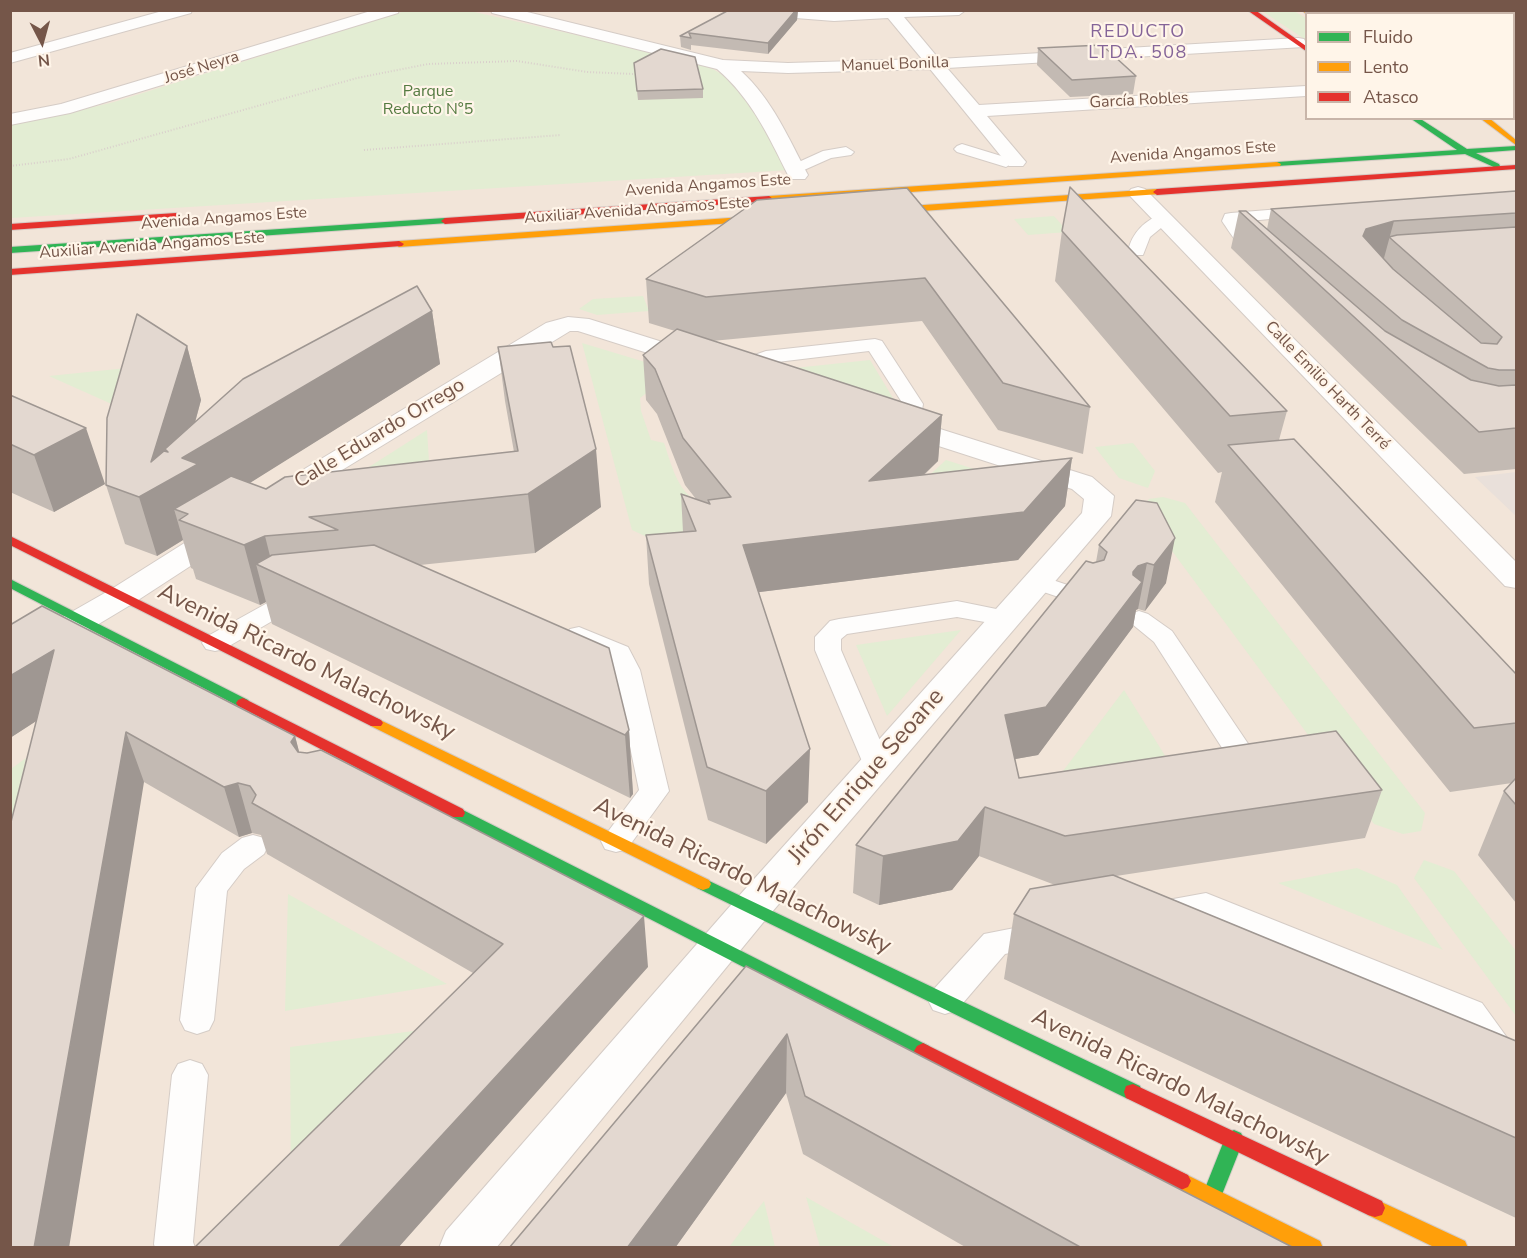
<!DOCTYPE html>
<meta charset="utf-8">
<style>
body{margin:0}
#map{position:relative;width:1527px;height:1258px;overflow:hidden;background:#f6f0e9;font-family:"Nunito Sans",sans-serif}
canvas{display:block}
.frame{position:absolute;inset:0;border:12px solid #755649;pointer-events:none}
.legend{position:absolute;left:1305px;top:12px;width:210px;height:108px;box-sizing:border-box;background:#fff5e9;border:2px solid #c8b5a9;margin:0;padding:8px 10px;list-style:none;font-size:18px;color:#755649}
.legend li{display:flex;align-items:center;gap:12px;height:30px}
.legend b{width:30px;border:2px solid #c8b5a9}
.north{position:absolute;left:12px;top:12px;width:60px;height:60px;-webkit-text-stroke:4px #fff5e9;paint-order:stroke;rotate:174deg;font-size:16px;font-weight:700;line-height:24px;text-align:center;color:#755649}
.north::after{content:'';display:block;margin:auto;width:21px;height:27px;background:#755649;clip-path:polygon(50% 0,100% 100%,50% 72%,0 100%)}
</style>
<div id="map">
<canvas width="1527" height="1258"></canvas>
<div class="frame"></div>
<ul class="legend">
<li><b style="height:8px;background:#30b455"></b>Fluido</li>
<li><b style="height:8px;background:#ff9f0a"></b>Lento</li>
<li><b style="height:8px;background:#e5322d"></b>Atasco</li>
</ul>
<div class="north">N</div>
</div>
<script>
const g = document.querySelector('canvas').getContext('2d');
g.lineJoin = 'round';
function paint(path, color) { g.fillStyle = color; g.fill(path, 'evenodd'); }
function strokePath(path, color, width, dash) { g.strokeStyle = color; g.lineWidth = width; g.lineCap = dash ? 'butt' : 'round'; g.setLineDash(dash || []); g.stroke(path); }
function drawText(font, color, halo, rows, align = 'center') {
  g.font = font + ' "Nunito Sans",sans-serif'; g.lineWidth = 4.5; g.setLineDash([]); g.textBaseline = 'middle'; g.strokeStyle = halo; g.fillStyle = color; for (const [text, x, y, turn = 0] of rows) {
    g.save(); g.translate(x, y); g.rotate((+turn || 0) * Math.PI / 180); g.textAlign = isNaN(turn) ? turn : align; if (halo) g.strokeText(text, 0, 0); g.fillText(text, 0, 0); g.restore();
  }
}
const residential = new Path2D(`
 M10 11H1516V1247H11ZM1306 14H1514V118H1306Z`);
const industrial = new Path2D(`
 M1516 472V516L1475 477Z`);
const green = new Path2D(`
 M405 11H470L705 64 729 79 752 101 789 170 11 218 10 124 47 118 114 102Z
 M1262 11H1294L1306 18V40Z
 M1054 216 1068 232 1028 235 1014 219Z
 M643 296 649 311 597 315 579 309 593 299Z
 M582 343 675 371 640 398 641 411 651 440 664 443C671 463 677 491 697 501L912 491 946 460 1065 498 660 543 632 530Z
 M870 360 896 403 785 369Z
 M127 368 116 406 49 376Z
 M427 430 430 477 336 488Z
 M1133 443 1155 471 1148 488 1119 478 1095 447Z
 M1163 497 1185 503 1425 813 1421 831 1403 834 1374 824 1141 509 1149 499Z
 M961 630 887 716 856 645Z
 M1124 690 1184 786 1042 799Z
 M26 758 11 826V769Z
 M1424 860 1454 871 1516 951V1016L1414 878Z
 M1357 868 1397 885 1443 950 1278 883Z
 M288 894 447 984 285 1011Z
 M460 1025 291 1200 290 1047Z
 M806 1197 894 1247H820Z
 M764 1201 775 1247H729Z`);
const path = new Path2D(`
 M364 150 561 135
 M10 166 69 159 357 78 428 64 517 61 587 72 633 74`);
const lane = new Path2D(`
 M962 144 1011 159 1014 162 1006 167 957 152 954 149 957 146Z
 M846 147 854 152 851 155 831 158 795 174 787 169 790 166 823 151Z
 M1305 207 1313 212 1311 215 1239 222 1268 254 1265 258C1247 262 1231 234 1222 221L1225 214 1231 213Z
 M1164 214 1172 219 1150 237 1143 255H1131L1128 251C1132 233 1145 219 1164 214Z
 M875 339 882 341 923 404 922 410 909 428 902 430 895 428 891 424 902 410 903 404 869 351 769 363 733 375 726 373 723 369 726 365 766 351Z
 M1038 575 1094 594 1097 599 1094 604 1085 606 1029 587 1026 582 1029 577Z
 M301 596 310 599 313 604 310 609 286 613 224 649 215 651 206 649 202 643 206 637 271 601Z
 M957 601 1016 613 1020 618 1016 623 1007 626 957 617 847 634 841 639V650L891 766 887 773 877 776 867 773 815 650V637L830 621 839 619Z
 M1139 611 1148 614 1172 631 1255 754 1259 761 1255 768 1245 771 1235 768 1154 642 1126 619 1130 614Z
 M579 627 628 647 640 670 669 791 627 849 616 852 605 849 601 841 639 790 614 670 608 658 570 641 566 635 570 629Z
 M253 835 264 838 268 846 264 854 244 869 227 891 214 1020 209 1030 197 1034 185 1030 180 1020 196 888 222 853 242 838Z
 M1206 893 1482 1003 1516 1050V1092L1504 1088 1458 1023 1204 917 1157 925 1146 922 1141 913 1146 904Z
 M1045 922 1056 925 1061 934 1056 943 1005 954 957 1010 945 1014 933 1010 928 1000 933 990 984 934Z
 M190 1060 202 1064 208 1075 193 1242 195 1248H155L154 1244 172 1075 178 1064Z`);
const street = new Path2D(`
 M166 10H192L191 13 10 63V53Z
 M374 10H399L398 13 70 113 10 125V114L61 104Z
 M491 10H519L723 60 788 63 922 59 888 18 834 21 757 15 750 10H966L959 15 904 17 939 59 1298 38 1304 39 1306 43 1304 47 947 68 979 105 1306 86V96L987 116 1026 162 1023 166H1009L930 69 788 73 741 71C772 99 789 139 808 175L805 179H791L788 175C768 135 751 98 717 69L492 13Z
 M1443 10H1461L1463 14H1445Z
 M1514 40 1516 41V51L1514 50Z
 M1138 187 1145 189 1516 562V588L1505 586 1131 197 1128 193 1131 189Z
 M568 317 589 319 704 355 708 360 704 365 695 368 578 331H570L288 503 278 506 268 503 263 497 268 491 546 323Z
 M899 416 1092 477 1114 496 1111 516 766 919 496 1248H439L446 1231 738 897 1082 513 1084 499 1072 489 889 430 885 424 889 418Z
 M224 522 235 525 239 531 235 537 132 604 22 670 10 673V647L110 590 213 525Z`);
const fast = new Path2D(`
 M1410 118H1419L1467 149 1516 146V150L1476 153 1499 164 1500 166 1496 168 1465 154 1277 166 1273 164 1277 162 1457 150Z
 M445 218 448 219V223L10 253V247Z
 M10 579 248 700 250 703 248 706H238L10 588Z
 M457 807 929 1046 932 1051 929 1056 923 1059 917 1056 451 817 449 813 451 809Z
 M703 878 1140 1086 1142 1092 1140 1098 1133 1100 1126 1098 697 888 695 884 697 880Z
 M1234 1130 1241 1133 1244 1139 1219 1202 1212 1205 1205 1202 1202 1196 1227 1133Z`);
const slow = new Path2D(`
 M1302 10H1310L1313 14H1306Z
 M1480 118H1489L1516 140V145Z
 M1277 162 1281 164 1280 166 769 202 765 199 769 196Z
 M1157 189 1160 190V194L880 214 876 211 880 208Z
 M772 215 776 218 775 220 399 247 394 244 399 241Z
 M376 718 709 880 711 884 709 888 703 890 697 888 371 726 369 723Z
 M1181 1172 1320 1241 1323 1248H1291L1174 1187 1171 1181 1174 1175Z
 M1375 1199 1465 1241 1468 1248H1436L1368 1215 1365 1208 1368 1201Z`);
const jam = new Path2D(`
 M1247 10H1255L1306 46V51Z
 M1516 165V169L1157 195 1153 192 1157 189Z
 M769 196 773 199 772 201 445 224 441 221 445 218Z
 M176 213 180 216 179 218 10 230V224Z
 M399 241 404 244 402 246 10 275V269Z
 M10 536 381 720 383 723 381 726H371L10 545Z
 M243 698 463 809 465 813 463 817H451L238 706 236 703 238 700Z
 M923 1043 1188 1175 1191 1181 1188 1187 1181 1190 1174 1187 917 1056 914 1051 917 1046Z
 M1133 1084 1382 1201 1385 1208 1382 1215 1375 1217 1368 1215 1126 1098 1124 1092 1126 1086Z`);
const wall = new Path2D(`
 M729 10H798L797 20 768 54 691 45V50L681 47 680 36Z
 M1038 48 1136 76 1133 94 1070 97 1037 65Z
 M634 63 703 89V98L638 100Z
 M907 188 1090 407 1083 454 998 430 922 321 712 341 942 415 938 461 924 475 1072 458 1065 506 1018 560 759 592 808 802 766 844 708 820 649 584 646 535 683 532 681 494 696 499 685 485 657 414 646 400 643 355 675 331 649 323 646 279Z
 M1516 191V469L1464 474 1231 248 1239 211 1267 229 1271 209Z
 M1062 231 1287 411 1279 440 1516 674V903L1478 855 1504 791 1512 783 1450 792 1215 502 1222 472 1218 473 1055 281Z
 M432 311 440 364 249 483 266 489 514 452 505 401 498 347 601 507 535 553 420 565 629 730 633 794 630 798 272 624 266 602 260 605 196 579 193 569 191 568 183 540 157 556 125 544 106 485 187 346 201 400 195 423Z
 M10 395 105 484 54 512 10 492Z
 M1136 500 1166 583 1145 611 1138 609 1136 610 1133 627 1038 755 1015 759 1019 778 1382 790 1365 838 1116 876 1516 1041V1218L1004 979 1014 914 1055 885 979 856 952 890 879 905 853 893 856 845 1093 563 1096 562 1099 545Z
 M10 625 295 736 299 752 648 967 473 973 267 854 261 835 252 833 239 837 144 782 36 721 10 738Z
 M746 966 1294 1248H967L803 1154 786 1093 675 1248H509Z`);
const shadedWall = new Path2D(`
 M796 10H798L797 20 768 54V43Z
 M1394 221 1384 258 1356 267 1363 236 1366 229Z
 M432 311 440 364 210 508 188 514 174 509 183 540 157 556 139 497 151 462 187 346 201 400 186 455ZM165 449 168 452 173 478Z
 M942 415 938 461 866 529 869 481Z
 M86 428 105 484 54 512 34 455Z
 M596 449 601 507 535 553 528 494Z
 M1072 458 1065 506 1018 560 744 594 743 545Z
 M265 536 274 572 256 564 266 602 260 605 244 545Z
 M1175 538 1166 583 1145 611 1154 565Z
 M1147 563 1138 609 1136 610 1133 627 1038 755 999 762 1005 715 1138 566Z
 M54 650 72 698 10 738V676Z
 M629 730 633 794 630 798 625 735Z
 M126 732 144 782 69 1248H34Z
 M295 736 308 786 291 742Z
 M810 749 808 802 766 844V791Z
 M238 783 252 833 239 837 224 787Z
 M985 807 979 856 952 890 879 905 883 856Z
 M644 916 648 967 398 1248H338Z
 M787 1034 786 1093 675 1248H627Z`);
const building = new Path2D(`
 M729 10H796L768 43 689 33 691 38 680 36Z
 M1102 45 1136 76 1072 80 1038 48Z
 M661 49 695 57 703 89 637 91 634 63Z
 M1070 187 1287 411 1230 416 1062 231Z
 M907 188 1090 407 1003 383 925 278 706 297 646 279 757 200Z
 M1516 191V213L1394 221 1366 229 1363 236 1393 269 1481 343 1497 344 1502 337 1389 237 1397 235 1516 227V370H1499L1488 368 1402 320 1271 209Z
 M1239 211H1246L1385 331 1471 380 1499 386 1516 385V428L1479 432Z
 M417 286 432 311 182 458 198 464 139 497 106 485 107 418 137 314 187 346 151 462 164 451 168 452 165 449 243 379Z
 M677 329 942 415 869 481 1072 458 1024 512 743 545 810 749 766 791 707 767 646 535 696 531 681 494 710 504 708 500 731 497 683 438 655 369 643 355Z
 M551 342 553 347 570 346 596 449 528 494 309 517 338 530 265 536 244 545 179 520 188 514 174 509 231 476 266 489 285 477 518 451 498 347Z
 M10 395 86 428 34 455 10 444Z
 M1294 439 1516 674V723L1474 728 1228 445Z
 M1136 500 1157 503 1175 538 1154 565 1147 563 1138 566 1133 572V575L1142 582 1046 707 1005 715 1019 778 1336 731 1382 790 1065 836 985 807 958 841 883 856 856 845 1086 561 1093 563 1104 560 1107 552 1099 545Z
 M374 545 609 648 629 730 625 735 256 564 272 555Z
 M42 606 295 736 291 742 298 752 307 753 321 750 644 916 338 1248H194L503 944 252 803 256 795 250 786 238 783 224 787 126 732 34 1248H10V826L54 650 10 676V625Z
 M1516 778V805L1504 791Z
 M1113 875 1516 1041V1138L1014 914 1030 889Z
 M746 966 1294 1248H1082L805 1096 787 1034 627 1248H509Z`);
const farStreetnames = [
 ["Manuel Bonilla",895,65,-2],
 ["José Neyra",202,68,-17],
 ["García Robles",1139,101,-3],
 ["Avenida Angamos Este",1193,153,-4],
 ["Avenida Angamos Este",708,186,-4],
 ["Auxiliar Avenida Angamos Este",637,211,-4],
 ["Avenida Angamos Este",224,219,-4],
 ["Auxiliar Avenida Angamos Este",152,246,-4],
 ["Calle Emilio Harth Terré",1327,386,46]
];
const farParknames = [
 ["Parque",428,92],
 ["Reducto N°5",428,110]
];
const farNeighbourhoodnames = [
 ["REDUCTO",1138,33],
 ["LTDA. 508",1138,54]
];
const streetNames = [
 ["Calle Eduardo Orrego",380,434,-31]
];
const nearStreetnames = [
 ["Avenida Ricardo Malachowsky",306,663,26],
 ["Jirón Enrique Seoane",867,777,-49],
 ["Avenida Ricardo Malachowsky",742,877,26],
 ["Avenida Ricardo Malachowsky",1180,1088,26]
];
paint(residential, '#f2e5d9');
paint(industrial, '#e9e0da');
paint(green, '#e3edd3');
strokePath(lane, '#d5ccc6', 2);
strokePath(street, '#d5ccc6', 2);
strokePath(fast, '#d5ccc6', 2);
strokePath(slow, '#d5ccc6', 2);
strokePath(jam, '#d5ccc6', 2);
strokePath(path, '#dad0cc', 2, [1, 2]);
paint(lane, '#fefdfc');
paint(street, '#fefdfc');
paint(fast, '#30b455');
paint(slow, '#ff9f0a');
paint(jam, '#e5322d');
paint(wall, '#c3bab3');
paint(shadedWall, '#9f9792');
paint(building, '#e3d8d0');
strokePath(building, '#9f9792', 1.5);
drawText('16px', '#755649', '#fff5e9', farStreetnames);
drawText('16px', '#557b41', '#fff5e9', farParknames);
g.letterSpacing = '1.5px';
drawText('18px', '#846498', '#fff5e9', farNeighbourhoodnames);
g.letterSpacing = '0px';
drawText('20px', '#755649', '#fff5e9', streetNames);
drawText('24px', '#755649', '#fff5e9', nearStreetnames);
</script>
